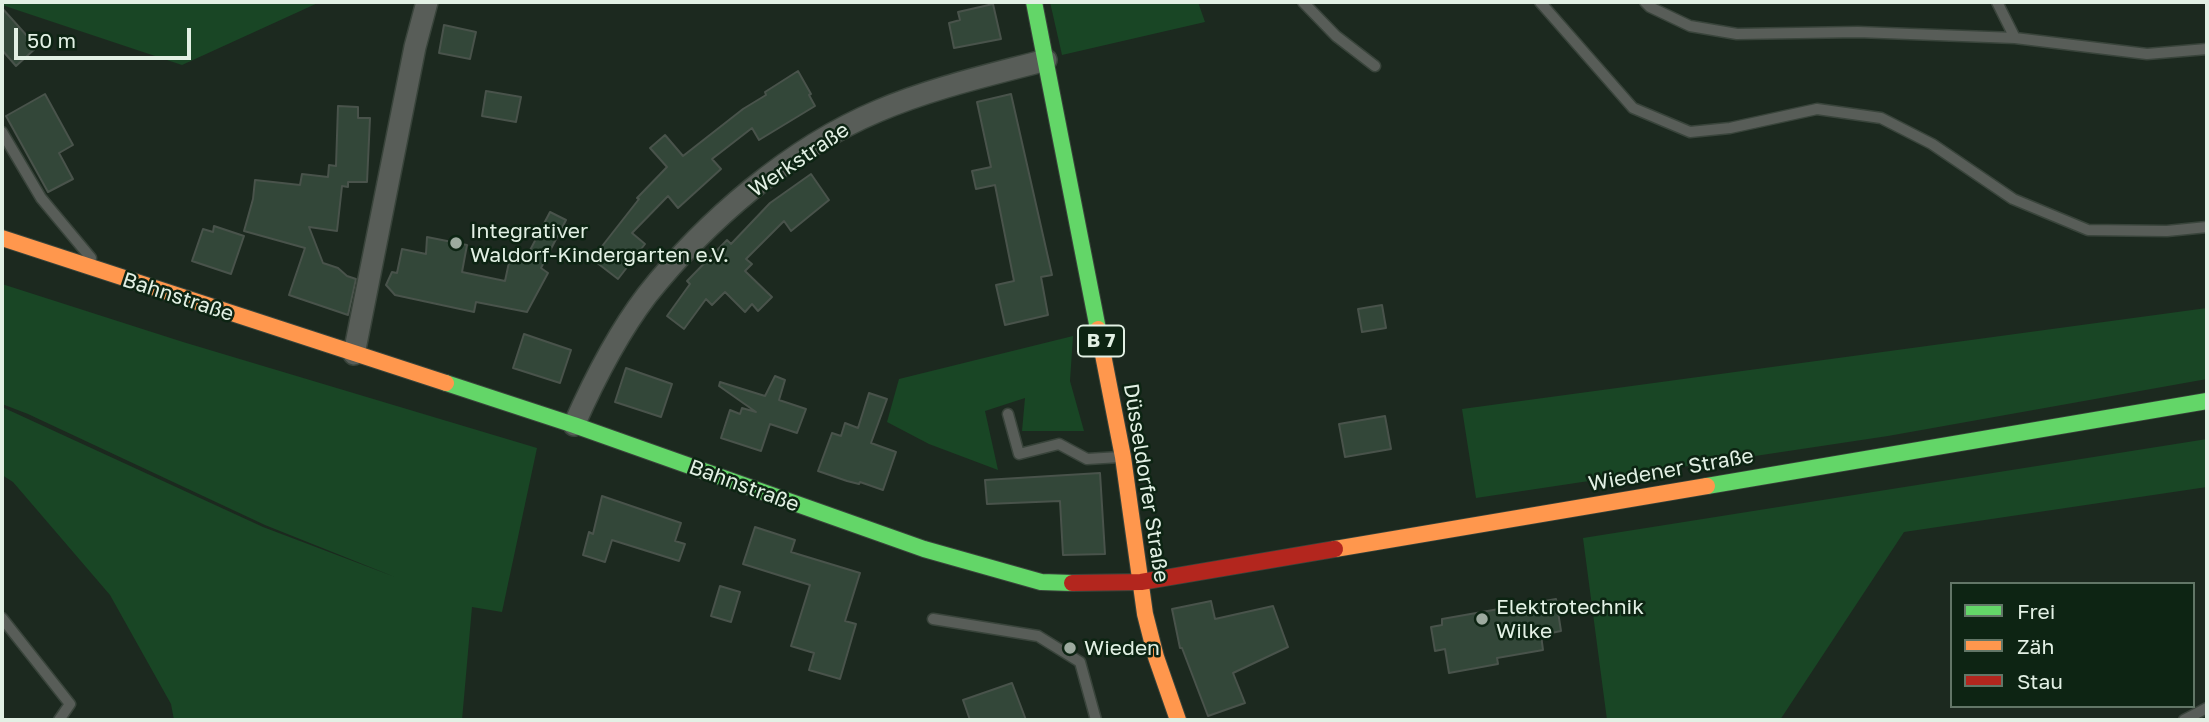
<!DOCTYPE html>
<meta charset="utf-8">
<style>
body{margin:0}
#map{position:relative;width:2209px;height:722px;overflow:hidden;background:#1c291f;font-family:"Golos Text",sans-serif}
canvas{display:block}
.frame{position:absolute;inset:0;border:4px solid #e2f0e4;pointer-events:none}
.legend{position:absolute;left:1950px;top:582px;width:245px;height:126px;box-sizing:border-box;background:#0d2413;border:2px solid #627667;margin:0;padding:9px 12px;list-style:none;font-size:21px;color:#e2f0e4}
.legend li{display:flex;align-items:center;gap:14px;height:35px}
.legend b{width:35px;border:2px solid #627667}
.scale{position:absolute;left:14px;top:28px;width:177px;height:32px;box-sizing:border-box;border:4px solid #e2f0e4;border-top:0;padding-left:9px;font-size:21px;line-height:24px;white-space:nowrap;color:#e2f0e4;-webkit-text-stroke:5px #0d2413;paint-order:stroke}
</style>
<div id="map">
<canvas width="2209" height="722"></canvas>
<div class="frame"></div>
<ul class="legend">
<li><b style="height:9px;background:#63d668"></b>Frei</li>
<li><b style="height:9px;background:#ff974d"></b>Zäh</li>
<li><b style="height:9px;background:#b3261e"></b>Stau</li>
</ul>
<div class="scale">50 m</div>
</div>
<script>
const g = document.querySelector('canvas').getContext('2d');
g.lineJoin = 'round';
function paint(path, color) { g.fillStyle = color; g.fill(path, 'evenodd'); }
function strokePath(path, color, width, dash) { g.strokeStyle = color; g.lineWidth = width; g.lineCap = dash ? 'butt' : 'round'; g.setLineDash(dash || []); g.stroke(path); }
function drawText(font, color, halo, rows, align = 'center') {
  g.font = font + ' "Golos Text",sans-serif'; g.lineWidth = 5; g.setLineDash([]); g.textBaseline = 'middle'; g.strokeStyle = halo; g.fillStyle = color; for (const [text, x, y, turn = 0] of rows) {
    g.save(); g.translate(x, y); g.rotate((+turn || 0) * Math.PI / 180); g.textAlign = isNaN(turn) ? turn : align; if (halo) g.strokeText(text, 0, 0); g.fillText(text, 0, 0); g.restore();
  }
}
const green = new Path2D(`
 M2 2H320L182 65 2 5Z
 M1050 2H1198L1205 22 1062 55Z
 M2 284 183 342 537 448 502 612 472 607 462 720H174L171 704 110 595 13 482 2 475V407L263 527 395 577 265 525 28 414 2 404Z
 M2207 308V379L1888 436 1476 498 1462 409Z
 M1073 336 1070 381 1084 431H1022L1025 398 985 411 998 470 929 444 887 422 899 379Z
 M2207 439V487L1904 532 1780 720H1607L1583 538Z`);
const building = new Path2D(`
 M993 4 1001 39 954 48 949 23 960 20 958 12Z
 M2 8 37 47 16 66 2 50Z
 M444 25 476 32 470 59 439 53Z
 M798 71 811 94 809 95 815 106 759 140 752 128 712 159 721 169 678 208 668 196 632 233 645 244 618 279 592 259 639 199 637 198 667 167 650 148 665 135 683 156 743 109 766 95 765 92Z
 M486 91 521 97 516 122 482 116Z
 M45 94 73 145 59 153 73 179 48 192 6 116Z
 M1011 94 1052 275 1041 277 1048 315 1005 325 996 285 1014 281 995 185 976 189 972 171 991 167 977 102Z
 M338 106 358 107V118H370L367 182H348V187L342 186 337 231 309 227 323 263 338 268 347 276 356 279 348 315 289 295 305 248 244 231 253 199 255 180 300 185 302 174 328 177 329 165 336 166Z
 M811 174 829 200 791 231 784 221 746 259 752 264 745 271 772 297 758 311 752 304 745 312 725 292 712 305 706 299 684 329 667 316 690 284 687 281 727 240 731 244 770 203Z
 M550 212 566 220 541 268 548 273 527 312 476 302 474 312 395 295 386 285 392 272 397 273 402 249 426 254 427 237 467 245 462 272 505 281 511 253 527 256Z
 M214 226 244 236 231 274 192 261 203 229 213 232Z
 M1382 305 1386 328 1362 332 1358 309Z
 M524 334 571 350 560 383 513 368Z
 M626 368 672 384 661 417 615 402Z
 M775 376 785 380 779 400 806 409 797 433 770 424 761 451 721 438 730 410 740 414 742 408 756 412 719 386 720 382 765 396Z
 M869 393 887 399 871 443 896 452 883 490 860 482 859 484 847 481 818 471 832 433 841 436 845 423 858 428Z
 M1385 416 1391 449 1345 457 1339 424Z
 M1100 473 1105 554 1063 555 1060 501 987 504 985 480Z
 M602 496 681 523 675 541 685 544 679 561 612 540 605 562 583 555 589 532 593 534Z
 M755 527 795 540 791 552 860 573 845 621 856 624 840 679 809 670 814 653 791 646 810 585 743 564Z
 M720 586 740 592 731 622 711 616Z
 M1556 599 1561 631 1541 635 1543 650 1497 658 1498 664 1449 673 1445 649 1435 651 1431 627 1442 625V619Z
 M1211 601 1215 619 1273 606 1288 647 1233 673 1245 703 1208 716 1182 648H1180L1172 609Z
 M1012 683 1026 720H970L963 700Z`);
const lane = new Path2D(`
 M1303 2 1336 36 1375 66
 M1540 2 1633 108 1690 132 1730 128 1817 109 1881 118 1932 144 2013 199 2088 230 2167 231 2207 227
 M1645 2 1650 7 1690 26 1737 34 1858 32 2015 38 2147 54 2207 49
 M1997 2 2015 38
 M2 132 41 198 91 258
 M1008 414 1019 454 1059 444 1087 459 1120 457
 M2 618 70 704 59 720
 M933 619 1038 636 1080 662 1096 720
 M2184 720 2207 708`);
const street = new Path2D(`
 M354 354 415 47 427 2
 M574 425C593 382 618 333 647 295 706 221 790 148 878 111 932 88 990 75 1046 60`);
const fast = new Path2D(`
 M1034 2 1098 329
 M446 383 574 425 924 549 1041 582 1072 583
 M1707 486 2207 401`);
const slow = new Path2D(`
 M2 238 446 383
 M1098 329 1123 457 1145 614 1156 657 1178 720
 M1335 549 1707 486`);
const jam = new Path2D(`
 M1072 583 1141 582 1335 549`);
const markers = [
 [456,243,7,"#9daa9f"],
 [1482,619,7,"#9daa9f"],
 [1070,648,7,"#9daa9f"]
];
const shields = [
 [1101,341,46]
];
const shieldNames = [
 ["B 7",1101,341]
];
const streetNames = [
 ["Werkstraße",799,160,-34],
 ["Bahnstraße",178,297,18],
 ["Wiedener Straße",1671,470,-10],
 ["Düsseldorfer Straße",1146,483,81],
 ["Bahnstraße",744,486,20]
];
const poiNames = [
 ["Integrativer",470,231],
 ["Waldorf-Kindergarten e.V.",470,255],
 ["Elektrotechnik",1496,607],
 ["Wilke",1496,631],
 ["Wieden",1084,648]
];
paint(green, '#194625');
paint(building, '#334739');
strokePath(building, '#49534b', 2);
strokePath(lane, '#39443b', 13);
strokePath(street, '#39443b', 24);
strokePath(fast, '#39443b', 18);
strokePath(slow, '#39443b', 18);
strokePath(jam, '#39443b', 18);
strokePath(lane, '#585d58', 10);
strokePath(street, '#585d58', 21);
strokePath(fast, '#63d668', 16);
strokePath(slow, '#ff974d', 16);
strokePath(jam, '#b3261e', 16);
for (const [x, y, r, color] of markers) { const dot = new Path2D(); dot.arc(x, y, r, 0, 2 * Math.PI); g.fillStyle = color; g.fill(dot); strokePath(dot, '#0d2413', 2.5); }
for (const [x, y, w] of shields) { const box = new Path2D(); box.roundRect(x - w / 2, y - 15.5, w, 31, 5); g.fillStyle = '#0d2413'; g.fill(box); strokePath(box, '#e2f0e4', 2); }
drawText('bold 19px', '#e2f0e4', null, shieldNames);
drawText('21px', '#e2f0e4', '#0d2413', streetNames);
drawText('21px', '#e2f0e4', '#0d2413', poiNames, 'left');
</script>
